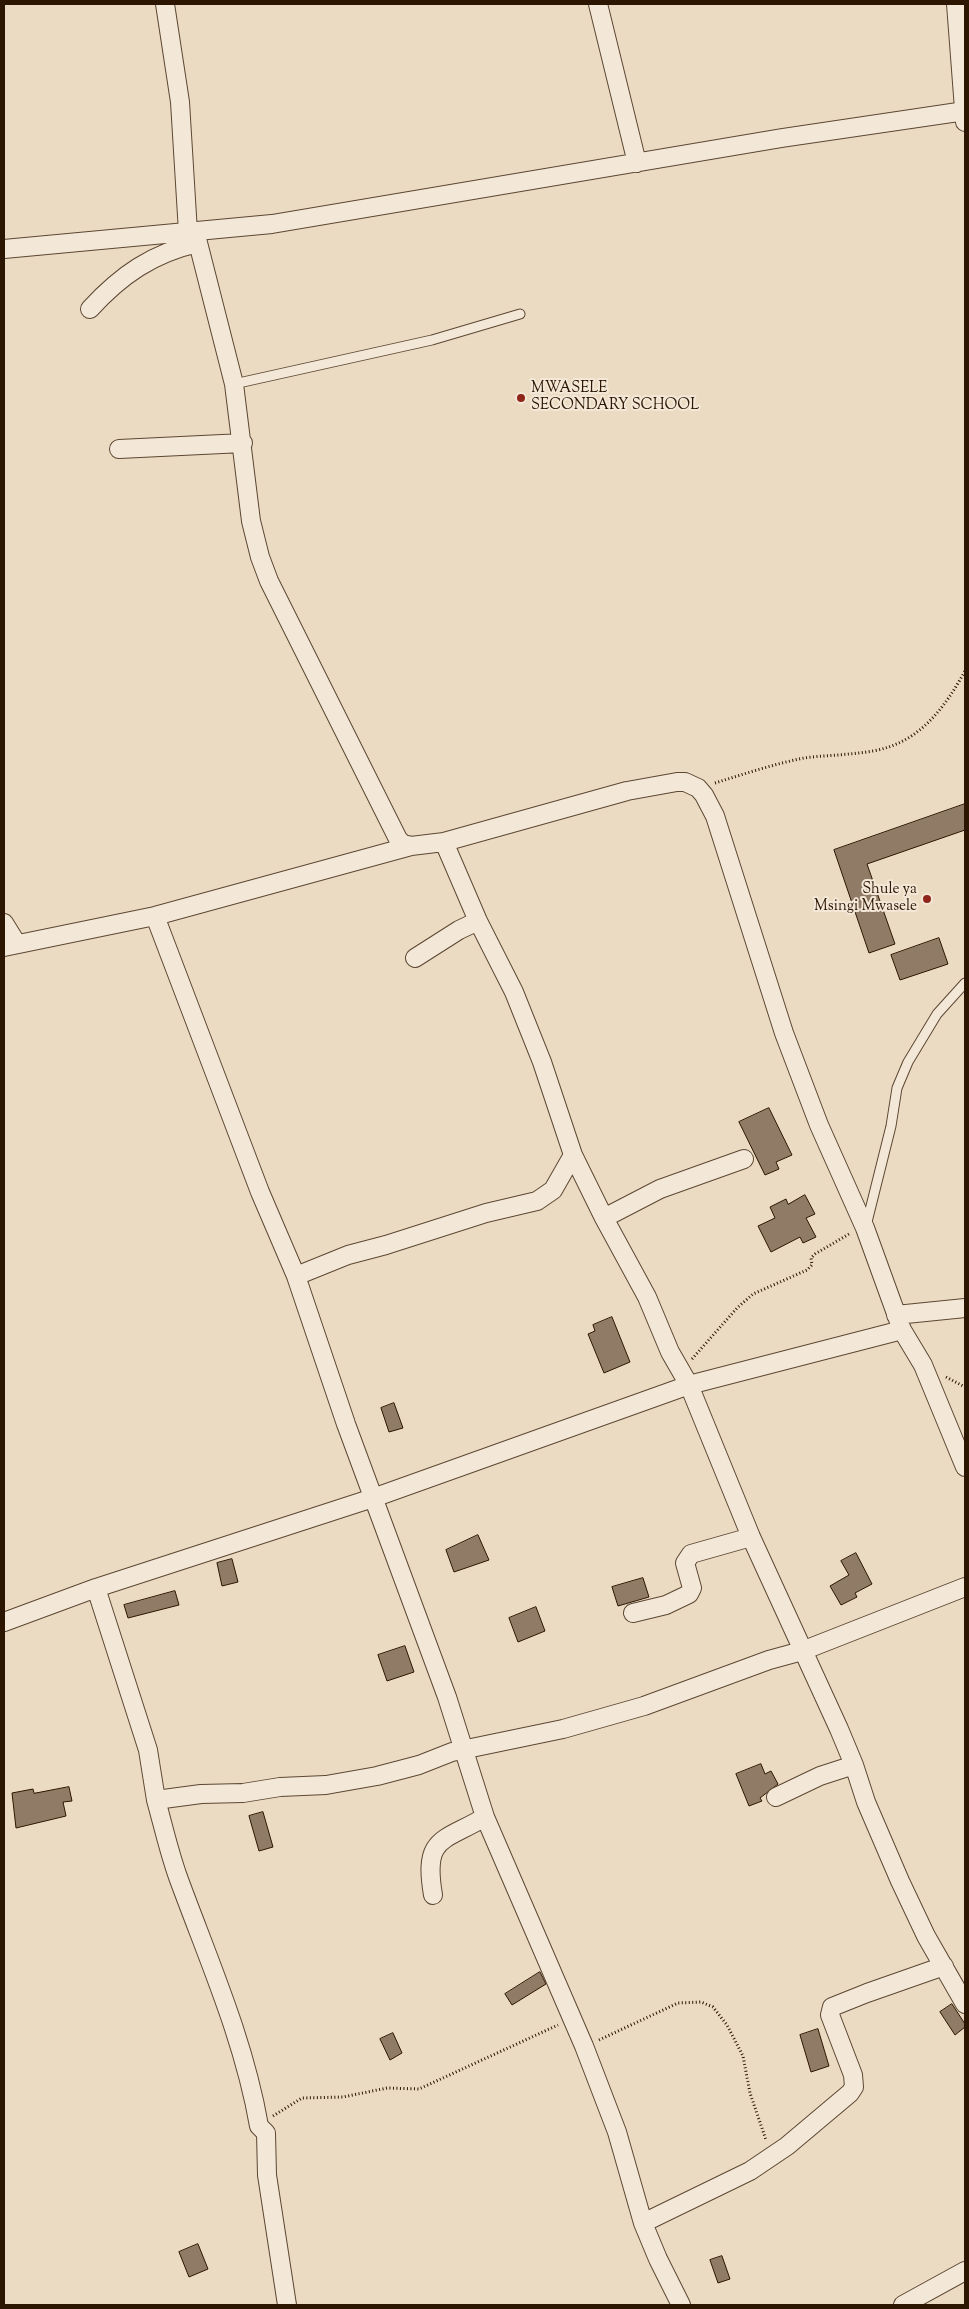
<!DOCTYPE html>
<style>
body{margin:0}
#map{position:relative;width:969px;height:2309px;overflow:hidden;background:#ecdbc3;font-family:"Sorts Mill Goudy",serif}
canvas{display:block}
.frame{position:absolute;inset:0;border:5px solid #2c1601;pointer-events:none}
</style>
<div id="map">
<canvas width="969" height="2309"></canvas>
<div class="frame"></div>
</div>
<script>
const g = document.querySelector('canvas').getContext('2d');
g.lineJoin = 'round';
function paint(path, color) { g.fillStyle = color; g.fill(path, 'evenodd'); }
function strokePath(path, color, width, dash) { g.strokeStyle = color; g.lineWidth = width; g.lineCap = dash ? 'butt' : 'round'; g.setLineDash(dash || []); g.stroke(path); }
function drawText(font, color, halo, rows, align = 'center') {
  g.font = font + ' "Sorts Mill Goudy",serif'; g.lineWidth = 4; g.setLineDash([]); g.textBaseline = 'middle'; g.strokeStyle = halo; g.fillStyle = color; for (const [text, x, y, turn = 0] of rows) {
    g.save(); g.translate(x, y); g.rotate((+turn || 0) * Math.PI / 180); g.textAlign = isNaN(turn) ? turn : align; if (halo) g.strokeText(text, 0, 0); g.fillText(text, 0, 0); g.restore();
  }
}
const building = new Path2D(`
 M965 804V830L867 864 895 944 869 953 834 850Z
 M939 938 948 964 900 980 891 955Z
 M769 1108 792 1155 776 1162 779 1169 765 1175 739 1122Z
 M805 1195 815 1214 806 1218 816 1237 803 1243 800 1237 771 1252 758 1226 775 1218 770 1207 786 1199 788 1204Z
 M612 1317 630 1362 604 1373 588 1334 595 1331 593 1325Z
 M394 1403 403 1428 389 1432 381 1408Z
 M478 1535 489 1560 454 1572 446 1550Z
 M856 1553 872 1584 855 1593 857 1597 841 1605 830 1586 849 1575 841 1561Z
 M232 1559 238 1582 222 1586 217 1563Z
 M643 1578 649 1597 618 1606 612 1587Z
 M175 1591 179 1605 128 1618 124 1605Z
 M536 1607 545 1631 518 1642 509 1618Z
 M405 1646 414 1672 387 1681 378 1655Z
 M761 1764 765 1774 771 1771 778 1784 760 1798 762 1801 749 1806 736 1774Z
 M69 1787 72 1801 63 1802 66 1816 16 1828 12 1793 33 1789 34 1793Z
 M263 1812 273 1847 259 1851 249 1816Z
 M540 1972 546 1984 512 2005 505 1994Z
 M952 2004 965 2024V2027L955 2035 940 2012Z
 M818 2029 829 2066 811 2072 800 2035Z
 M393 2033 402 2053 390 2060 380 2039Z
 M198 2244 208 2269 189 2277 179 2252Z
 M722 2256 730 2279 718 2283 710 2260Z`);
const path = new Path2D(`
 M715 783C744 774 774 764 804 758 827 755 850 755 873 751 919 743 944 709 965 671
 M692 1359 737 1308 753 1294 807 1270 812 1265 811 1258 815 1254 849 1234
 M946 1377 965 1387
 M599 2040 678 2003 701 2002 713 2007 727 2025 743 2056 750 2093 766 2140
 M273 2116 302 2098 343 2097 387 2088 419 2089 558 2025`);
const lane = new Path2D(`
 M234 384 432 340 520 314
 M866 1226 891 1126 897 1088 908 1062 937 1014 965 983`);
const street = new Path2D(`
 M165 4 180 102 188 232
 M598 4 637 163
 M956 4 965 122
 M195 231 234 384 251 521 260 557 269 581 398 839 403 844 411 846 444 842 627 791 677 782H685L698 788 704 795 715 816 784 1033 819 1125 865 1228 902 1330 923 1365 965 1467
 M4 249 272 224 782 138 965 111
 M90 309C121 275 153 253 198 243
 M119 449 243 443
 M444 842 478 921 514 992 542 1062 573 1155 604 1218 647 1297 670 1352 689 1385 751 1537 839 1729 854 1765 866 1802 900 1881 926 1936 965 2004
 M155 916 260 1192 296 1276 346 1424 447 1697 485 1817 584 2046 617 2132 643 2223 658 2259 681 2305
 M4 923 17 944
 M4 947 155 916 411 846
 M415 958 459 930 478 921
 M604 1218 660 1189 744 1159
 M296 1276 348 1255 386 1245 486 1213 537 1201 553 1190 573 1155
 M896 1315 965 1308
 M96 1588 148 1750 156 1800
 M633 1613 666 1605 689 1594 692 1588 685 1563 691 1554 751 1537
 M4 1622 96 1588 373 1498 689 1385 902 1330
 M776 1797 820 1776 854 1765
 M433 1895C423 1836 443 1842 485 1817
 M643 2223 750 2171 787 2146 850 2093 854 2087 853 2075 830 2015 832 2007 867 1993 944 1966
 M287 2305 267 2175 266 2133 259 2126C244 2039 208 1959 178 1877 169 1852 163 1825 156 1800L201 1794 243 1793 280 1787 326 1785 377 1776 419 1765 452 1752 563 1729 644 1706 769 1660 802 1651 965 1587
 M903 2305 965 2271`);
const markers = [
 [521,398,5,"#8f2418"],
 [927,899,5,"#8f2418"]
];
const poiNames = [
 ["MWASELE",531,389],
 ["SECONDARY SCHOOL",531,406],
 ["Shule ya",917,890,"right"],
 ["Msingi Mwasele",917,907,"right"]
];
paint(building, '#907c66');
strokePath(building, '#2c1601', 1);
strokePath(lane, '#5c4732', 11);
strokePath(street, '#5c4732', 20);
strokePath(path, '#2c1601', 3, [1, 2.5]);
strokePath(lane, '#f3e8d8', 9);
strokePath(street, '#f3e8d8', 18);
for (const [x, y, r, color] of markers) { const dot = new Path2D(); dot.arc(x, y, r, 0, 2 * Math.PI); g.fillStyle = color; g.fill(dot); strokePath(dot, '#f3e8d8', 2); }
drawText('15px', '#2c1601', '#f3e8d8', poiNames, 'left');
</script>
